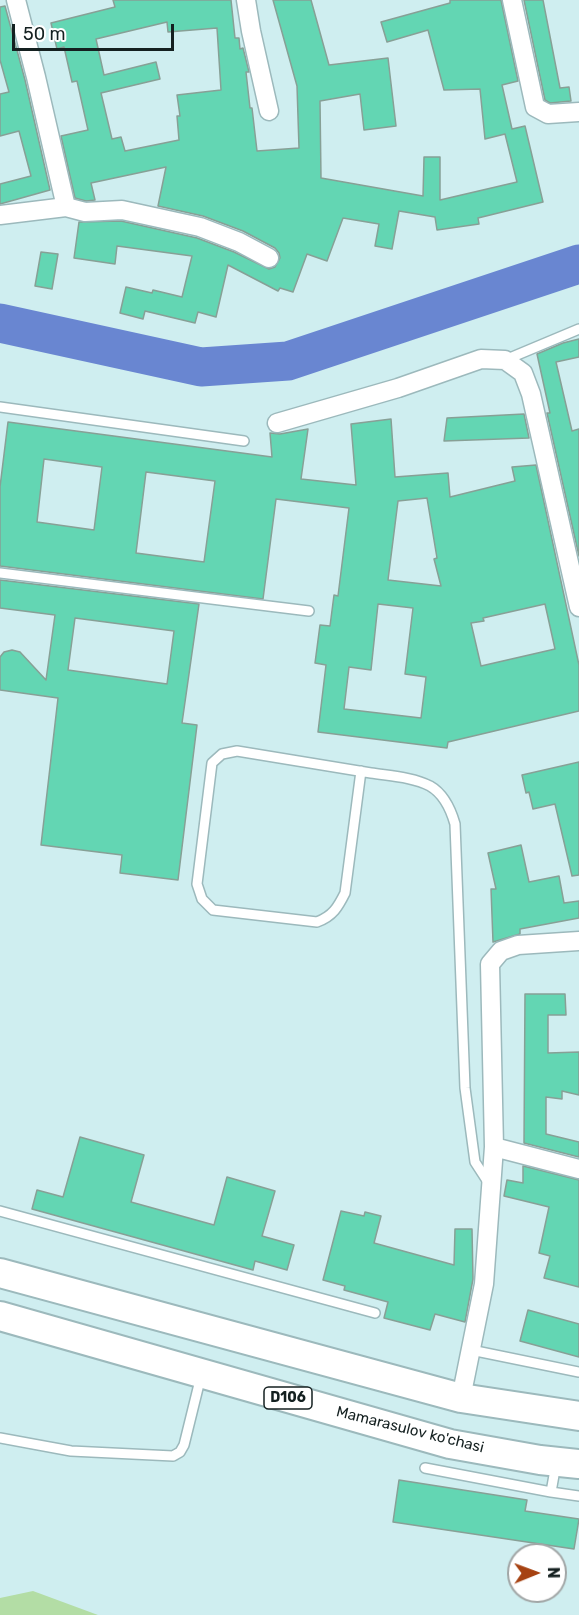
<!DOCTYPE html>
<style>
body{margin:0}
#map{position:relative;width:579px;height:1615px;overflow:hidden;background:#cfeef0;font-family:Rubik,sans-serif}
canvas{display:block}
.north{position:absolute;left:507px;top:1543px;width:60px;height:60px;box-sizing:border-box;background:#fff;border:2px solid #a1a6a6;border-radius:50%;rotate:89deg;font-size:16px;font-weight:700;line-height:24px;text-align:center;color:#142020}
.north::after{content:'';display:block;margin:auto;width:21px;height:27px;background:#a64212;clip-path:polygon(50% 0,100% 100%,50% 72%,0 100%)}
.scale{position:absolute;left:12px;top:24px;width:162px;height:27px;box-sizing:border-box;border:3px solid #142020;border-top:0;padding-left:8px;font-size:18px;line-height:21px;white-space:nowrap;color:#142020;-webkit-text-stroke:4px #fff;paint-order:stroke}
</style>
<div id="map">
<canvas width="579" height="1615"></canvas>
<div class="north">N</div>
<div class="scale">50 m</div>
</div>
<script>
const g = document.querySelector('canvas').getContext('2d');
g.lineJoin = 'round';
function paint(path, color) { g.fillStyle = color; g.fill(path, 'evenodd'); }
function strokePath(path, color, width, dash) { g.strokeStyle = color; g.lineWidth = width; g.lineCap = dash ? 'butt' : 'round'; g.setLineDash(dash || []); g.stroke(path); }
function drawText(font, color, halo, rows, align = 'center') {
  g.font = font + ' Rubik,sans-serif'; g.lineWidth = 4.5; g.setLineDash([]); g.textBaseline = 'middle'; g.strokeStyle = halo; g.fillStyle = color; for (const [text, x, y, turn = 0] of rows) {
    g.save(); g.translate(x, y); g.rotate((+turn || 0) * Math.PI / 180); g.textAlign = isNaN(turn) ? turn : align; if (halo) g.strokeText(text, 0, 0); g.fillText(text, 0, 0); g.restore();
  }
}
const green = new Path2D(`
 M33 1591 98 1615H0V1598Z`);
const river = new Path2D(`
 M0 323 201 367 288 361 579 264`);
const building = new Path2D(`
 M113 0H231L235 38H239L240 49 243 48 249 72H246L250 108H252L257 151 299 148 297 86 273 0H311L329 65 388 58 396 126 364 130 360 94 320 101 321 178 423 196 424 157H440V200L517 182 505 134 485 139 480 89 444 90 428 30 387 42 381 22 450 3V0H501L518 81 502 85 512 129 525 126 543 202 478 218 479 224 437 230 435 217 399 211 392 249 375 246 379 224 343 218 327 261 307 254 293 292 280 288 278 291 228 265 216 317 198 312 195 323 145 311 143 319 120 313 126 287 152 293 153 290 182 297 192 256 117 246 115 264 74 258 79 222 121 221 197 238 234 252 269 269 275 267 280 258 279 253 275 248 243 231 203 216 158 206 166 167 91 183 95 200 86 201 75 198 61 136 88 130 77 81 72 82 64 47 57 49 51 23 115 7ZM167 22 168 32 217 28 221 90 177 95 180 116H177L179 140 125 151 121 137 112 139 101 93 160 79 156 62 104 75 96 39Z
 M524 0H543L560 88 569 87 571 101 550 103 545 100Z
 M5 6 25 80 50 190 0 204V184L31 176 19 131 0 136V94L9 92 0 60V7Z
 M41 252 58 254 52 289 35 286Z
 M579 339V357L556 362 572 431 579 429V556L547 413H550L537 354 563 343Z
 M524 414 529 438 444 441 447 418Z
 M391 419 395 477 448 473 450 497 515 481 512 467 536 465 579 665V711L448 742 447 748 318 732 326 665 315 663 320 625 330 626 334 595 338 596 349 508 276 499 263 599 0 566V487L8 422 272 457 270 433 280 434 308 429 301 479 356 485 351 424ZM44 459 102 467 94 530 37 522ZM146 472 215 481 204 562 136 553ZM427 498 437 558 434 559 441 586 388 580 398 501ZM378 604 413 608 405 674 426 677 421 718 344 709 349 667 371 670ZM545 604 555 649 481 666 471 623 484 621 483 618Z
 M0 580 199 604 182 723 197 725 178 880 120 873 122 855 41 845 58 698 0 690V657L4 652 12 650 20 652 46 680 55 615 0 608ZM75 618 174 631 167 684 68 670Z
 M579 762V875L572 876 555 804 533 809 529 792 526 793 522 775Z
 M521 845 529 882 559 876 564 903 579 901V918L520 929V934L493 942 491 889H496L488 853Z
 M525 994H565L566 1015H548V1053L579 1052V1095L562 1091V1099L546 1097V1134L579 1142V1157L524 1143Z
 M80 1137 144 1155 131 1202 214 1225 227 1177 275 1191 262 1236 294 1245 287 1270 255 1261 253 1270 32 1209 37 1190 63 1197Z
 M523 1166 579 1180V1287L544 1278 550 1256 539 1253 549 1207 504 1196 507 1180 523 1183Z
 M341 1211 364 1216 365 1212 381 1216 374 1243 454 1265 455 1229H472L473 1279 465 1322 435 1314 430 1330 384 1318 388 1302 344 1290 345 1286 323 1280Z
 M528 1310 579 1324V1357L520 1341Z
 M399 1480 527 1500 525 1511 579 1519 574 1549 393 1522Z`);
const service = new Path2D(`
 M505 360 579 329
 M0 407 244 441
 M0 573 309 611
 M361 771 345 893C338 907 333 916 317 922L213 910 202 899 197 884 212 763 222 754 237 751C282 758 326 766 371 773 390 776 413 777 430 786 444 794 451 810 455 824L465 1088 475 1162 488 1182
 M0 1211 375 1313
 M471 1350 579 1372
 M0 1438 71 1451 173 1456 180 1452 184 1445 201 1376
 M556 1464 551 1492 579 1496
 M425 1468 551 1492`);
const minor = new Path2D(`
 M16 0 36 77 66 207 85 212 122 210 200 227 239 242 269 258
 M246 0 251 31 269 111
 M512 0 535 107 548 114 579 112
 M0 215 66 207
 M277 423 398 388 481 359 505 360 523 373 531 394 579 607
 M494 1147 579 1169
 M461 1398 484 1284 494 1147 490 964 501 951 518 945 579 941`);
const primary = new Path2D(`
 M0 1273 461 1398 579 1416
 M0 1316 450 1444 540 1460 579 1464`);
const shields = [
 [288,1398,48]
];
const shieldNames = [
 ["D106",288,1398]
];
const streetNames = [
 ["Mamarasulov ko'chasi",410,1430,14]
];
paint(green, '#b3dda5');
strokePath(river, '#6986d1', 39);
paint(building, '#63d6b3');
strokePath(building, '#87a096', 1.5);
strokePath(service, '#9cb9bc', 12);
strokePath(minor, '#9cb9bc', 21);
strokePath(primary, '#9cb9bc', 32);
strokePath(service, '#fff', 9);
strokePath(minor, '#fff', 18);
strokePath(primary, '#fff', 28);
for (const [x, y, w] of shields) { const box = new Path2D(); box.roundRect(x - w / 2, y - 11, w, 22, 4.5); g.fillStyle = '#fff'; g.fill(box); strokePath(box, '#142020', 1.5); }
drawText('bold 14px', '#142020', null, shieldNames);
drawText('15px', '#142020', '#fff', streetNames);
</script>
